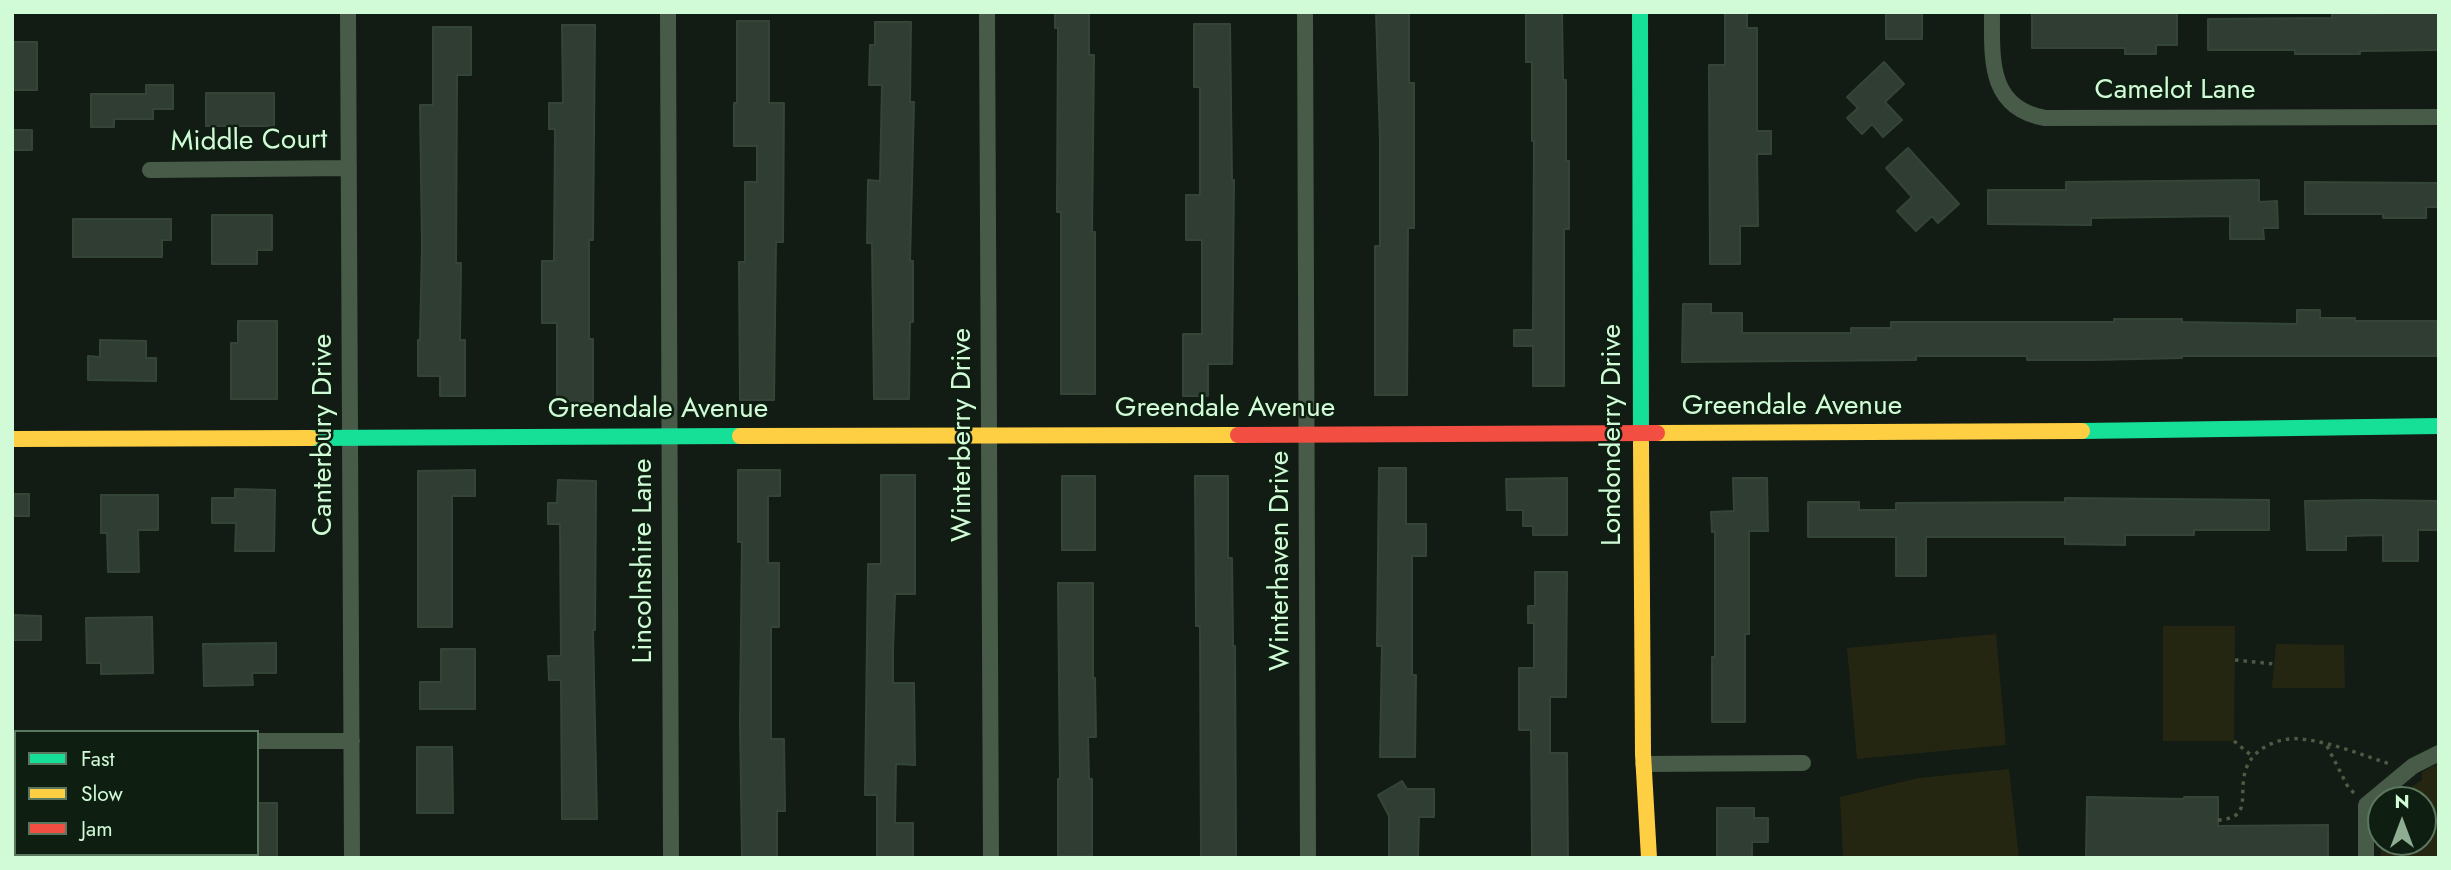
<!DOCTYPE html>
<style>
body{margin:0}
#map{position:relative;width:2451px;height:870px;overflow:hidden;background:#121b14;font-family:Jost,sans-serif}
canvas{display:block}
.frame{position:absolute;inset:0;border:14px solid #d0fbd6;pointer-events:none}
.legend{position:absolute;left:14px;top:730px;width:245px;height:126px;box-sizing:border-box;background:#0e1f12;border:2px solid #5c7760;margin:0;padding:9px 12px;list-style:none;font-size:21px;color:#d0fbd6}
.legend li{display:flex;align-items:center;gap:14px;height:35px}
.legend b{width:35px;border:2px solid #5c7760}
.north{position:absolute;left:2367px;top:786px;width:70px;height:70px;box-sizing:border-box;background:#0e1f12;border:2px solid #5c7760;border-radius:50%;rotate:0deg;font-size:19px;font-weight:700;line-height:28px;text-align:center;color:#d0fbd6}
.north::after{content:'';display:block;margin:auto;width:24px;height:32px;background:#8ead92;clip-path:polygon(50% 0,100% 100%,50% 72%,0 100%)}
</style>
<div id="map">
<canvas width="2451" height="870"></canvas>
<div class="frame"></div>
<ul class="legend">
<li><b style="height:9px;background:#16e098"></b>Fast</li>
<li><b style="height:9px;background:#ffcf43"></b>Slow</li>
<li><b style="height:9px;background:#f24e42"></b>Jam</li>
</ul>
<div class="north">N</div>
</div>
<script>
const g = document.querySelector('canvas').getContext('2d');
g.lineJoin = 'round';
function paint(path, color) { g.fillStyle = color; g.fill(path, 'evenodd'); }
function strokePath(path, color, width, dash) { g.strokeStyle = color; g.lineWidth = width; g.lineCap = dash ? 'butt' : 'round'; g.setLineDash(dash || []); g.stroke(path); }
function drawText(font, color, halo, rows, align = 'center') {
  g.font = font + ' Jost,sans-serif'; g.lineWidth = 5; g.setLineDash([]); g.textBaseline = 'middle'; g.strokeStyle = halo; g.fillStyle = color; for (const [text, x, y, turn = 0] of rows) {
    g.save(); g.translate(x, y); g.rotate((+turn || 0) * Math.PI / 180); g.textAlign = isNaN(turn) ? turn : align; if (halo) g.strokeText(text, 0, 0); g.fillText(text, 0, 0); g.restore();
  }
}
const green = new Path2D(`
 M2163 626H2235L2234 741H2163Z
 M1996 634 2006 745 1857 759 1847 648Z
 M2276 644 2344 645 2345 688H2272Z
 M2439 763V858H2381V830V842H2423V800H2396L2399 795 2422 780V772Z
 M2009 769 2019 858H1843L1840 797 1918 778Z`);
const building = new Path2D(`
 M1055 12H1089V55H1094L1092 232H1095V394H1061V212H1057L1058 28H1055Z
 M1376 12H1409V83H1414V228H1408L1407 395H1375V246H1380V141Z
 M1526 12H1562L1563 80H1566V161H1569V229H1564V386H1533V346H1514V330H1533L1534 141H1532V62H1526Z
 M1725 12H1747V28H1757V131H1771V154H1757L1758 226H1740V264H1710L1709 65H1725Z
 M1886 12H1922V39H1886Z
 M2032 12H2177V45H2156V54H2125V48H2032Z
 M2332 12H2360V14L2439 12V50L2360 51V54H2295V50H2208V19L2332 18Z
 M737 21H769V103H784L783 242H776L774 400H740L739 262H745V182H757V146H734V103H737Z
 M875 22H911L910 102H914L910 261H913V322H910L909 399H874L872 243H867L868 180 880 181 882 85H869L870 45H875Z
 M1194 24H1230L1232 180H1234L1232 364H1208V396H1183V334H1202V240H1186V195H1200V87H1194Z
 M562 25H595L593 240H589V339H593V402H557V323H542V261H554L555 129H549V103H563Z
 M433 27H471V75H457L456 263H461L460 340H465V396H440V376H418V340H420L422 246 420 105H433Z
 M12 42H37V90H12Z
 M1884 62 1904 84 1885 102 1902 120 1883 137 1872 124 1862 134 1847 118 1858 108 1847 97Z
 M146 85H173V109H153V119H114V127H91V94H146Z
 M206 93H274V126H206Z
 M12 130H32V150H12Z
 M1908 148 1959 204 1938 223 1932 216 1916 231 1897 211 1912 197 1886 168Z
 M2259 180V202L2277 201 2278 228H2263L2264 239H2230V216L2091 218V225L1988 224V190H2066V182Z
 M2305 182 2439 183V207H2426V218H2383V214H2305Z
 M212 215H272V250H257V264H212Z
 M73 219H171V240H162V257H73Z
 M1683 304H1711V313H1742V333H1851V328H1891V322H2114V319H2182V322L2297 324V310H2320V318H2355V321H2437V356H2182V358L2092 360H2027V356H1916V360L1682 362Z
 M238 321H277V399H231V343H238Z
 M100 340 146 341V358H156V381L88 380V356L100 357Z
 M1379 468H1406V524H1426V556H1412V675H1416L1415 757H1380L1382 646H1377Z
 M475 470V496H452V627H418V471Z
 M738 470H780V496H768V563H779V627H771V739H784L785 811H777V858H742L740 721 742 542H738Z
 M881 475H915V594H895L893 650V683H914L915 765 896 764 895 823H913V858H877V795H865L868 564H881Z
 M1062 476H1095V550H1062Z
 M1195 476H1228V558H1232L1233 646H1235L1236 858H1201L1200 626H1196Z
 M1567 478V535H1533V526H1523V510H1507L1506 479Z
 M1733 478H1767L1768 531H1749V634H1745V722H1712V657H1715V532H1712L1711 512 1734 511Z
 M558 480 596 481 595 630H593L597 819H562L561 680H549L548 656H561L560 524H548V503H557Z
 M235 489 275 490 274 551H235L236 523H212V498H235Z
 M12 494H29V516H12Z
 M101 495H158V530H138L139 572H108L107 533H101Z
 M2065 498 2269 500V530H2194V535H2125V545L2065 544V537H1926V576H1896V537H1808V502H1859V510H1896V503L2065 502Z
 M2368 500 2439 501V530H2418V561H2383V535L2346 536V550H2307L2305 501Z
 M1535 572H1567L1566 697H1550V753H1567L1568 858H1532L1531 730H1519V668H1534V623H1528V606H1535Z
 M1058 583H1093V678H1095L1096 737H1088L1089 779H1092V856H1058V779H1060Z
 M12 615 41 616V640H12Z
 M152 617 153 673 101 674V663H87L86 618Z
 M276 643V673H252L253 685 204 686 203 644Z
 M441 649H475V709H420V682H441Z
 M417 747H452L453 813H417Z
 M1402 781 1407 789H1434V817H1419L1418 857H1389V816L1378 795Z
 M2087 797 2184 799V797H2218V826L2328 825V857L2086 858Z
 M257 803H277V858H257Z
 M1717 808H1754V818H1768V842H1752V858H1717Z`);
const path = new Path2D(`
 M2235 660 2274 664
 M2234 741 2253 757
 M2327 746 2348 787 2355 794
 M2218 820C2250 818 2240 800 2244 777 2247 751 2277 736 2301 739 2331 742 2362 755 2390 764`);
const street = new Path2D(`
 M348 12 352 858
 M668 12 671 858
 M987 12 991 858
 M1305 12 1308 858
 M1992 12C1992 59 1988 108 2045 118L2439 117
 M150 170 349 168
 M257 741H352
 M1643 764 1803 763
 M2366 858V805L2413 766 2439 753`);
const fast = new Path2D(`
 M1640 12 1641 443
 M2082 431 2439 426
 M311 438 740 436`);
const slow = new Path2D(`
 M1657 433 2082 431
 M740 436 1238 435
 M12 439 311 438
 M1641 443 1643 754 1649 858`);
const jam = new Path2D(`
 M1238 435 1657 433`);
const streetNames = [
 ["Camelot Lane",2175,91],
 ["Middle Court",249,142,-1],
 ["Greendale Avenue",1792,407],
 ["Greendale Avenue",1225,409],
 ["Greendale Avenue",658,410],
 ["Canterbury Drive",324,435,-90],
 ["Winterberry Drive",963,435,-90],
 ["Londonderry Drive",1613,435,-90],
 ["Lincolnshire Lane",644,561,-90],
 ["Winterhaven Drive",1281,561,-90]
];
paint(green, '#252612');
paint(building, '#303d32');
strokePath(building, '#344538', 2);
strokePath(path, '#4e5a44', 3.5, [3.5, 5]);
strokePath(street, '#485b49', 16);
strokePath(fast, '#16e098', 16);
strokePath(slow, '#ffcf43', 16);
strokePath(jam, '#f24e42', 16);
drawText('28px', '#d0fbd6', '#0e1f12', streetNames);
</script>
